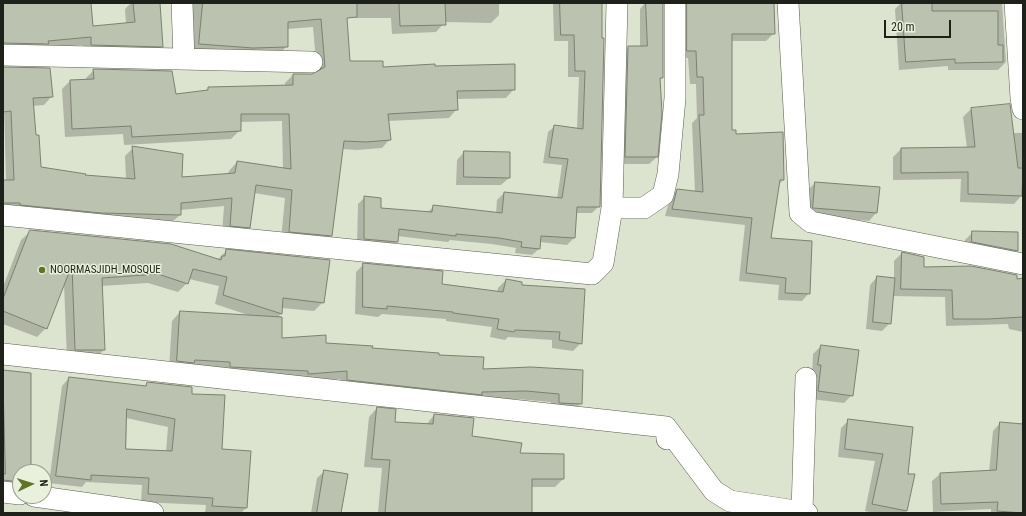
<!DOCTYPE html>
<style>
body{margin:0}
#map{position:relative;width:1026px;height:516px;overflow:hidden;background:#dce3cf;font-family:"Roboto Condensed",sans-serif}
canvas{display:block}
.frame{position:absolute;inset:0;border:4px solid #1e2119;pointer-events:none}
.north{position:absolute;left:12px;top:464px;width:40px;height:40px;box-sizing:border-box;background:#e9f0dc;border:1px solid #989d8e;border-radius:50%;rotate:86deg;font-size:11px;font-weight:700;line-height:16px;text-align:center;color:#1e2119}
.north::after{content:'';display:block;margin:auto;width:14px;height:18px;background:#5f7424;clip-path:polygon(50% 0,100% 100%,50% 72%,0 100%)}
.scale{position:absolute;left:884px;top:20px;width:67px;height:18px;box-sizing:border-box;border:2px solid #1e2119;border-top:0;padding-left:5px;font-size:12px;line-height:14px;white-space:nowrap;color:#1e2119;-webkit-text-stroke:3px #e9f0dc;paint-order:stroke}
</style>
<div id="map">
<canvas width="1026" height="516"></canvas>
<div class="frame"></div>
<div class="north">N</div>
<div class="scale">20 m</div>
</div>
<script>
const g = document.querySelector('canvas').getContext('2d');
g.lineJoin = 'round';
function paint(path, color) { g.fillStyle = color; g.fill(path, 'evenodd'); }
function strokePath(path, color, width, dash) { g.strokeStyle = color; g.lineWidth = width; g.lineCap = dash ? 'butt' : 'round'; g.setLineDash(dash || []); g.stroke(path); }
function drawText(font, color, halo, rows, align = 'center') {
  g.font = font + ' "Roboto Condensed",sans-serif'; g.lineWidth = 3; g.setLineDash([]); g.textBaseline = 'middle'; g.strokeStyle = halo; g.fillStyle = color; for (const [text, x, y, turn = 0] of rows) {
    g.save(); g.translate(x, y); g.rotate((+turn || 0) * Math.PI / 180); g.textAlign = isNaN(turn) ? turn : align; if (halo) g.strokeText(text, 0, 0); g.fillText(text, 0, 0); g.restore();
  }
}
const shadow = new Path2D(`
 M3 3H90L93 27 126 24 125 9 131 3H159L162 46 154 54 83 53V45L3 51Z
 M189 3H499V15L491 23 445 22 436 32 392 34 391 18H346L349 62 382 68 434 67 514 89 506 98 456 99 457 109 449 118 388 121 390 139 382 148 357 150 342 149 332 235 323 244 281 239 285 198 254 193 249 227 241 235 222 234 224 206 180 210V215L171 223 3 211V181H6L3 68 52 96 44 105 32 106 40 168 84 176 126 180 125 156 133 148 181 178 228 174 229 171 237 162 283 169 282 121 240 122V130L231 139 124 145 123 134 65 137 62 89 70 81 86 80V78L94 70 175 95 205 92 208 88 285 86V83L293 75H312L317 73 313 27 287 29V46L279 54 192 52 194 20H190Z
 M553 3H601L599 206 592 213H576L574 238 567 245 540 242 539 249 532 255 515 253 516 248 492 244 450 240 448 242 397 236V242L390 249 357 245 358 204 365 197 380 209 427 213 434 206 496 214 497 200 504 193 557 199 562 165 543 163 548 132 555 126 577 129 579 77H568V41H554Z
 M645 3H663L662 77 659 80 657 157 649 164H618L621 54 628 47H640V9Z
 M680 3H773L774 33 766 41H731V131L783 180 779 184 770 239 809 293 802 301 778 300 779 285 739 281 745 225 665 216 670 198 677 190 695 192 692 123 697 118 696 84H690L688 58H680Z
 M901 3H1002L1006 62 998 70H948V66L899 70 895 9Z
 M971 109 1013 133H1023L1021 196 1014 204 960 202 961 179 893 180V157L901 149 967 148 963 117Z
 M464 152 509 178 501 185H456L457 160Z
 M815 183 879 188 876 213 869 221 805 215 807 191Z
 M31 231 217 260 227 250 323 302 314 311 282 308 281 314 277 318 281 339 438 356 482 370 531 368 581 403 573 411H551V402L517 399 476 400 339 388 340 379 300 381 169 369 172 321 180 312 251 316 215 304 219 286 189 279 187 283 178 292 148 283 101 286 104 350 94 359H67L64 283 46 328 37 337 3 324V287L21 240Z
 M973 232 1017 250 1009 258 965 249V240Z
 M902 253 923 268 1016 280 1023 279V332L1009 329 1008 324 946 326 945 297 892 296 890 323 882 331 866 329 870 285 877 277 894 279V261Z
 M364 264 441 285 497 292 498 288 506 280 521 286 581 343 573 351 552 348V340L508 337 505 340 490 337 492 327 446 321V319L382 314 378 317 355 314 356 272Z
 M821 346 852 395 844 403 811 399 813 354Z
 M3 371 30 374V472H20V493L3 488Z
 M69 378 144 387 147 383 191 395 221 450 250 452 246 508 241 513H205L206 505 141 502 142 485 86 482 82 487 49 483 62 386ZM126 418 168 427 166 452 125 449Z
 M377 408 394 423 426 425 434 415 471 437 519 454 563 479 555 487H531V513H378L382 468 364 467 369 417Z
 M849 420 907 475 906 511 904 513H874L865 511 875 461 838 457 841 428Z
 M1000 423 1023 425V513H991V509L933 512 932 481 940 474 989 472 993 431Z
 M325 471 340 513H311L317 478Z`);
const building = new Path2D(`
 M3 3H91L93 26 135 22 133 3H160L163 47 91 45V37L48 41 49 44 3 43Z
 M203 3H357V17L347 18 350 61H383V67L435 64V66L515 64V90L457 91 458 110 388 114 391 140 366 142 344 141 332 236 289 232 292 190 256 185 250 228 230 226 232 198 181 203V215L101 213 20 205V203H3V180H14L11 111 3 112V67L50 68 53 97 33 98 36 135H39L41 167 86 174 85 175 135 179 132 146 183 154 182 177 235 173 237 161 291 169 289 114H241V131L132 137 131 126 72 129 70 80 94 79 93 69 172 71 176 94 208 90V87L293 85V74H312L325 67 321 19 288 22V47L253 48 199 44Z
 M417 3H445L446 25 400 26 399 4Z
 M560 3H602V38H604L600 207H577L575 238 541 236 540 249 521 247 522 242 499 238 456 234V236L399 229 398 242 364 239V196L381 198V208L432 212 433 205 502 213 504 192 562 198 568 159 549 157 554 125 583 129 585 71H575L574 35H561Z
 M646 3H663V78H660L662 113 658 157H625L628 46H647Z
 M687 3H774L775 34H732V130H736V134L783 132 784 180H780L771 238 812 241 810 294 785 293 786 278 746 273 752 218 672 209 677 189 703 192 699 115H704L703 77H697L696 51H687Z
 M902 3H932V11H998V45H1003V62L955 63V59L906 62Z
 M1010 104 1018 168H1023L1022 196 968 194V172L901 173V148L975 147 971 108Z
 M464 151 510 152V178L464 177Z
 M815 182 880 187 877 213 813 208Z
 M30 230 171 244 221 260 222 256H225L226 249 330 260 324 303 283 298 282 314 223 295 227 277 193 269 188 284 158 274 102 278 105 350H75L72 265 47 329 3 311V299Z
 M972 231 1018 232V251L972 242Z
 M902 252 924 257V267L971 266 1017 275V279L1023 278V317L988 319H953L952 290 901 289Z
 M363 263 443 271 442 284 503 292 506 279 522 282V285L585 289 582 344 559 340 560 332 515 330 514 332 497 329 499 319 453 313V312L387 306V309L363 307Z
 M877 276 895 278 891 324 873 322Z
 M180 311 282 317V338L326 335V343L373 346 372 348 439 353V355L484 357 483 369 531 367 583 370 582 404 559 403V394L526 391 482 392V395L347 380V371L308 374V371L230 367V362L195 360 194 363 177 361Z
 M821 345 859 350 853 396 818 391 821 365H818Z
 M3 370 31 373V472H20V482L3 480V474H5Z
 M69 377 146 386 147 382 192 387V394L225 395 222 449 251 451 247 508 212 506 213 498 148 494 149 478 91 475V480L56 476ZM127 409 175 419 172 451 126 449Z
 M377 407 396 409 395 422 433 424 434 414 474 418 472 436 522 443 520 453 564 454V479H532V513H385L390 460 372 459Z
 M848 419 913 427 908 474H915L907 511 872 504 883 454 845 449Z
 M1000 422 1023 424V513L997 511 998 502 941 504 940 473 996 470Z
 M324 470 348 474 341 513H317Z`);
const minor = new Path2D(`
 M182 3 184 59
 M788 3 800 213 811 222 1023 264
 M1015 3 1021 98 1023 109
 M3 55 312 62
 M612 208H644L663 195 668 174 675 98V3
 M3 215 592 274 603 263 612 208 617 3
 M3 354 666 427
 M806 378 802 512 807 513
 M667 439 666 427 714 491 730 501 802 512
 M3 492 20 494
 M34 496 153 513`);
const markers = [
 [42,270,4,"#5f7424"]
];
const poiNames = [
 ["NOORMASJIDH_MOSQUE",50,270]
];
paint(shadow, '#0003');
paint(building, '#bbc2af');
strokePath(building, '#7b816f', 1);
strokePath(minor, '#595f4e', 22);
strokePath(minor, '#fff', 21);
for (const [x, y, r, color] of markers) { const dot = new Path2D(); dot.arc(x, y, r, 0, 2 * Math.PI); g.fillStyle = color; g.fill(dot); strokePath(dot, '#e9f0dc', 1.5); }
drawText('11px', '#1e2119', '#e9f0dc', poiNames, 'left');
</script>
